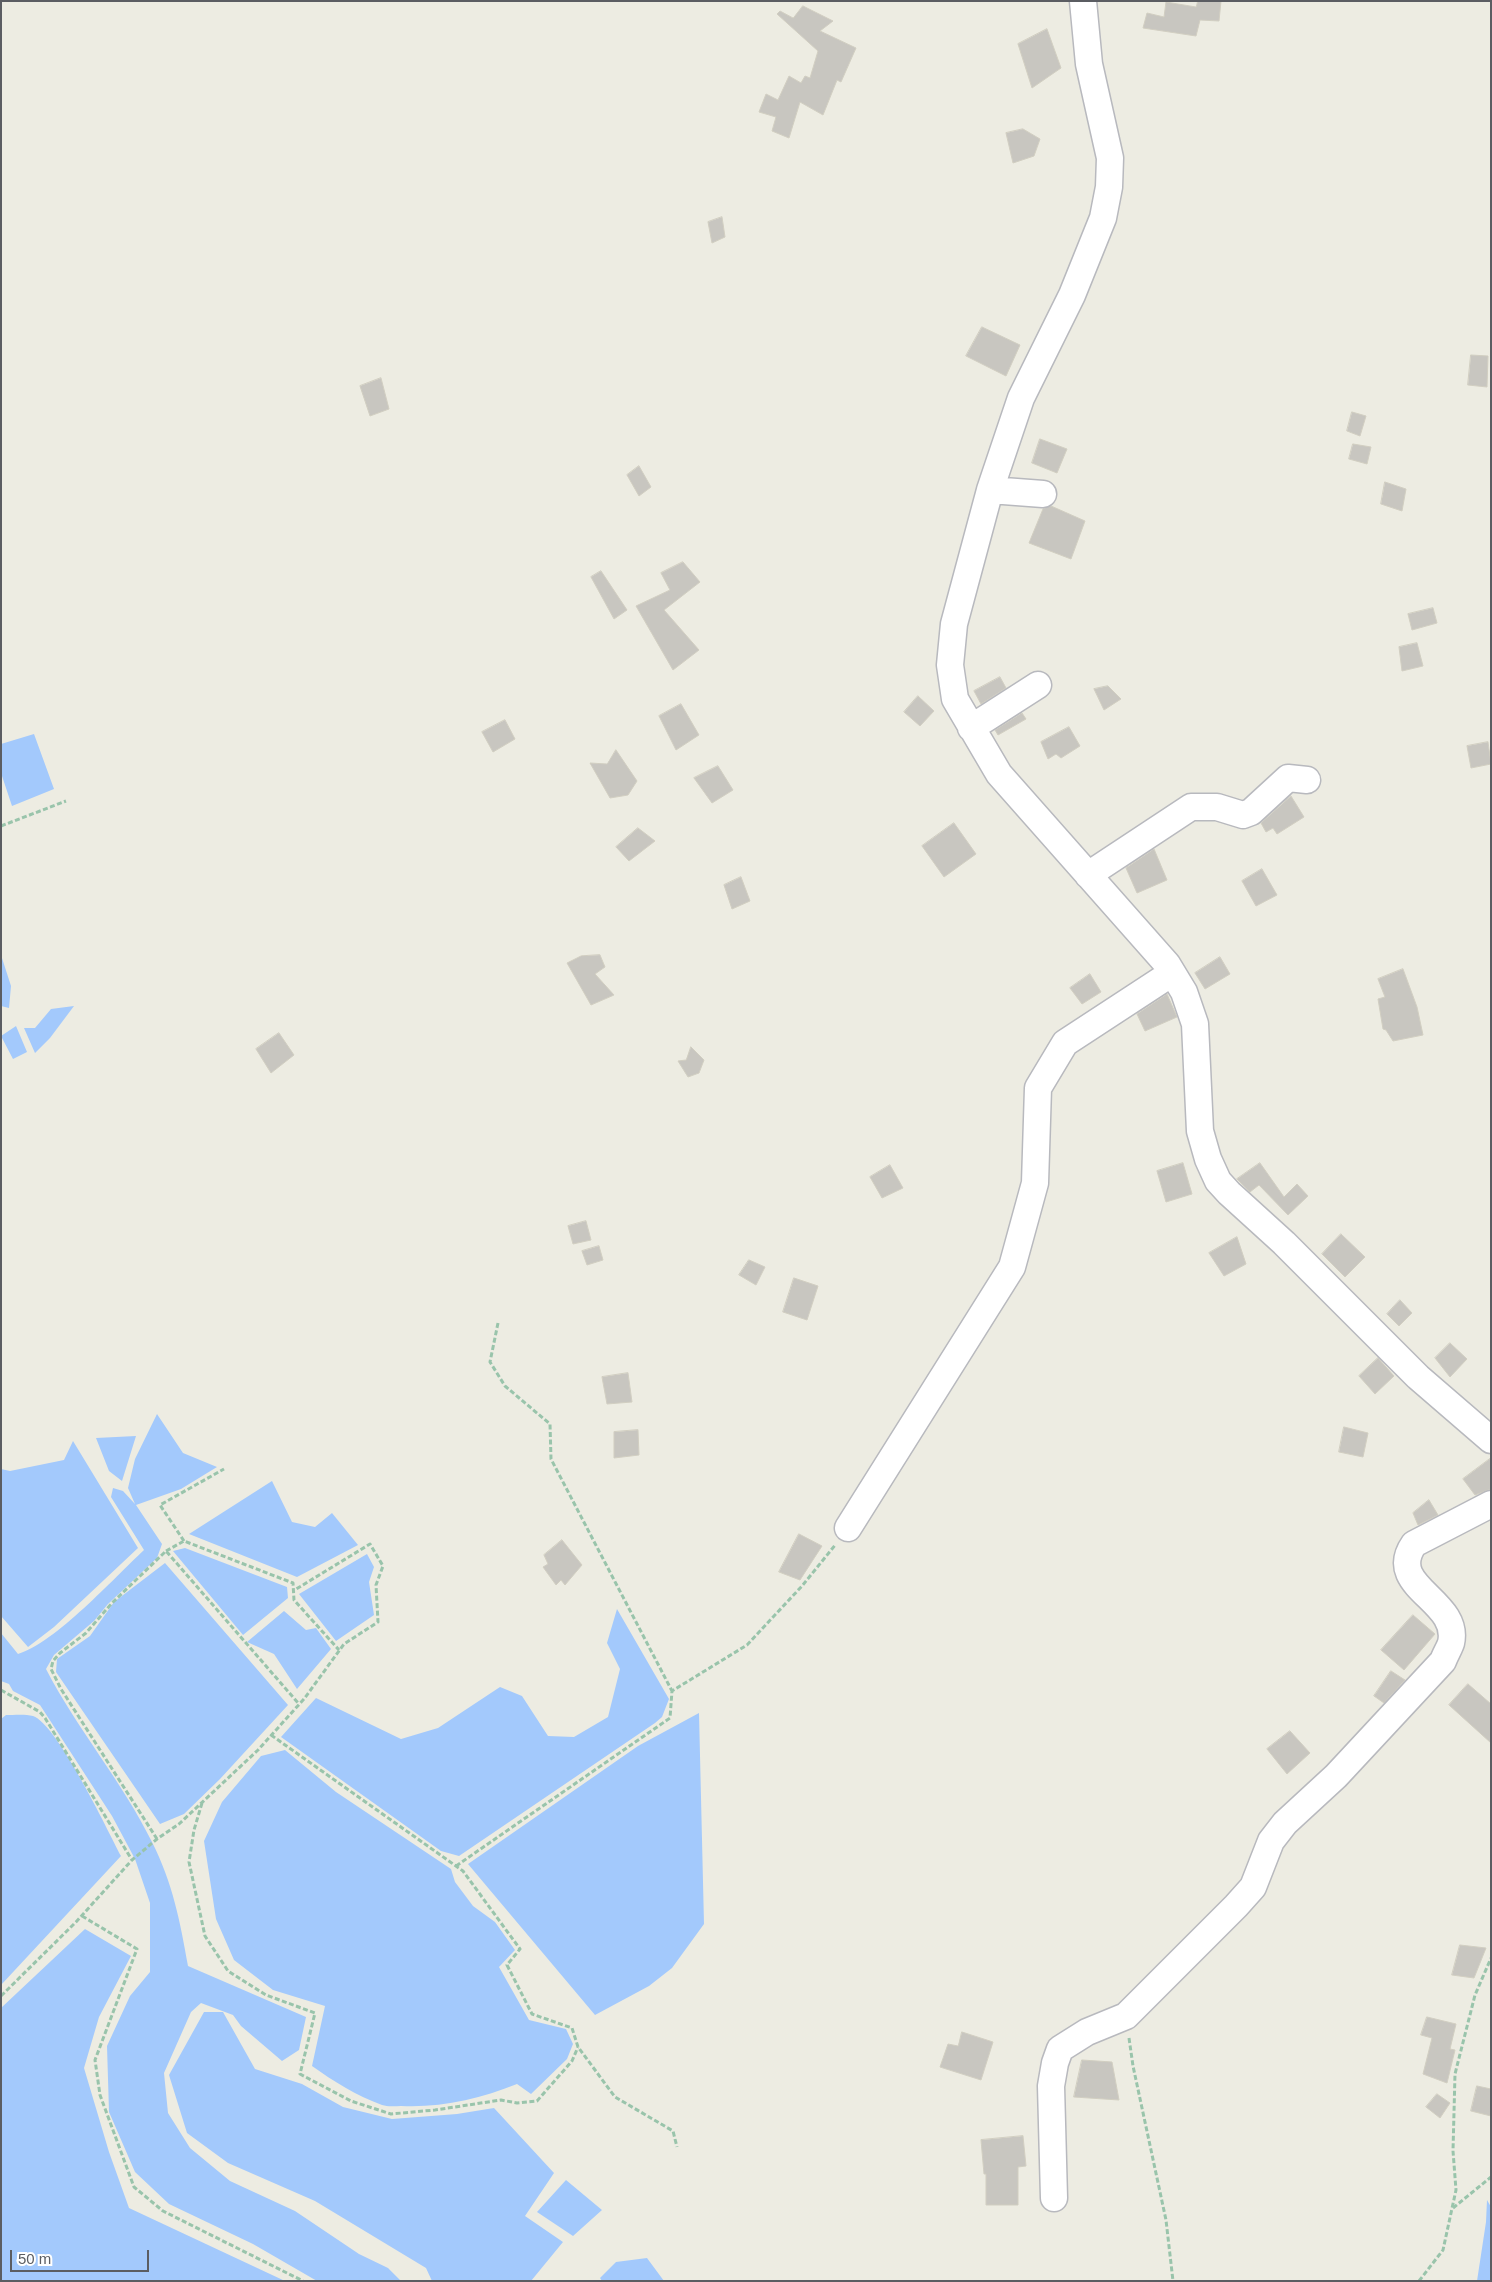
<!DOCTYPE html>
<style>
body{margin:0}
#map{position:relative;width:1492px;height:2282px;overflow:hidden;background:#edece2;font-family:Arial,sans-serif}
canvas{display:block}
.frame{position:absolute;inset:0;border:2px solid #5b5d62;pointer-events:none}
.scale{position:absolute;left:10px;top:2250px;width:139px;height:22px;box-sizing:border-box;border:2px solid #5b5d62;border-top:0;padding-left:6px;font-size:15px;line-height:18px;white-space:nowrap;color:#5b5d62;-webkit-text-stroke:4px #fff;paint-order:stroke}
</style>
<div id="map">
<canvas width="1492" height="2282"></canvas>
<div class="frame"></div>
<div class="scale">50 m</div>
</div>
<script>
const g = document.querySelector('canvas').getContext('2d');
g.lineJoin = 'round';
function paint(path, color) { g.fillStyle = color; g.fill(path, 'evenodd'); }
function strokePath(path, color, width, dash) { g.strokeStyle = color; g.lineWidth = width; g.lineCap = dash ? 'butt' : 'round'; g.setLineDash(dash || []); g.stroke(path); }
const water = new Path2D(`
 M34 734 54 789 12 806 1 773V744Z
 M1 955 11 986 9 1008 1 1006Z
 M74 1006 50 1038 35 1053 24 1028H35L51 1009Z
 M16 1026 27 1052 13 1059 1 1036Z
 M157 1414 183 1453 217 1467 181 1489 136 1505 162 1544 157 1558 108 1604 94 1621 54 1655 46 1669C77 1729 122 1781 152 1842 173 1884 180 1921 188 1966L306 2017 299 2050 282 2061 241 2026 233 2015 201 2003 191 2012 164 2073 168 2113 190 2148 230 2181 295 2211 359 2254 388 2268 401 2281H317L253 2244 169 2204 135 2172 109 2112 107 2046 130 1996 150 1972V1903L135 1859 112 1816 40 1705 13 1691 9 1684 1 1681V1633L18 1654C55 1643 114 1578 144 1550L111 1497 113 1488 123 1491 135 1504 128 1488 135 1459Z
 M136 1436 122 1481 109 1471 96 1438Z
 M73 1441 138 1548 54 1627 28 1647 1 1616V1469L10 1471 64 1460Z
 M272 1481 292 1522 315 1527 332 1513 358 1545 297 1577 189 1534Z
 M185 1548 287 1587 288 1598 243 1635 173 1551Z
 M367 1554 374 1567 369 1582 374 1615 336 1641 299 1594Z
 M165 1563 288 1705 220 1779 184 1814 160 1824 56 1672 57 1659 90 1636 114 1602Z
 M617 1609 669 1699 662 1717 655 1723 459 1856 441 1851 281 1737 316 1698 401 1739 438 1728 500 1687 522 1696 548 1736 574 1737 608 1717 620 1669 607 1643Z
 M284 1611 306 1630 316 1628 331 1649 297 1689 274 1654 247 1642Z
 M699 1713 704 1924 672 1968 649 1986 595 2015 468 1864 638 1746Z
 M6 1715C14 1715 26 1714 33 1716 57 1724 107 1829 121 1856L1 1985V1719Z
 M285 1750 336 1792 451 1869 455 1882 473 1906 495 1922 515 1950 499 1967 529 2020 566 2029 573 2044 567 2059 531 2094 517 2084C480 2099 440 2108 401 2106 395 2106 388 2107 382 2105 357 2096 333 2081 312 2066L325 2006 273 1990 234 1960 216 1919 204 1841 222 1802 261 1756Z
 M85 1929 131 1956 99 2017 84 2068 109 2152 129 2208 285 2281H1V2008Z
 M204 2012H223L255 2069 302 2084 343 2107 392 2119 457 2114 494 2108 554 2173 525 2216 563 2242 531 2281H432L426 2268 315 2201 228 2163 187 2133 169 2075Z
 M566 2180 602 2210 573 2236 537 2212Z
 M1487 2200 1491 2207V2281H1477L1486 2222Z
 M647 2258 664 2281H602L600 2278 616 2262Z`);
const building = new Path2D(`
 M1198 1H1221L1219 21 1200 20 1196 36 1143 28 1147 13 1164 17 1166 2 1196 7Z
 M803 6 833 21 820 31 856 48 841 82 837 80 823 115 800 102 789 138 772 131 776 117 759 112 766 94 778 100 789 76 801 83 805 76 810 78 818 51 777 14 780 11 793 18Z
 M1047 29 1061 68 1032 88 1018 44Z
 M1023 129 1040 139 1034 156 1013 163 1006 133Z
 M722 217 725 237 712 243 708 222Z
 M982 327 1020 345 1006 376 966 356Z
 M1471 355 1488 356 1487 387 1468 385Z
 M381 378 389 409 370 416 360 386Z
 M1352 412 1366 416 1360 436 1347 431Z
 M1040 439 1067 449 1057 473 1032 463Z
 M1353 444 1371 447 1367 464 1349 459Z
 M639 466 651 487 639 496 627 475Z
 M1385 482 1406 489 1402 511 1381 504Z
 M1051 506 1085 521 1071 559 1029 543 1043 509Z
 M683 562 700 582 664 610 699 650 673 670 636 606 670 590 661 573Z
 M601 571 627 610 614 619 591 577Z
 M1433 608 1437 623 1412 630 1408 614Z
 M1417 643 1423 666 1402 671 1399 647Z
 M1000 677 1006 688 981 704 974 691Z
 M1108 686 1121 699 1104 710 1094 689Z
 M918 696 934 711 920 726 904 712Z
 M681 704 699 735 676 750 659 716Z
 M1022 713 1026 719 998 735 995 730Z
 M505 720 515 739 493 752 482 732Z
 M1069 727 1080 746 1061 758 1056 754 1048 759 1041 742Z
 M1488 742 1491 764 1471 768 1467 746Z
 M616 750 637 781 628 795 610 798 590 763 607 764Z
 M718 766 733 790 712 803 694 778Z
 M1291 796 1304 817 1277 834 1273 828 1266 832 1261 823Z
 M954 823 976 854 944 877 922 846Z
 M638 828 655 841 629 861 616 847Z
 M1154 849 1167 880 1137 893 1126 868Z
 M1262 869 1277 895 1256 906 1242 881Z
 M741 877 750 901 732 909 724 885Z
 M600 955 605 967 595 974 614 995 591 1005 567 963 581 956Z
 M1220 957 1230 974 1205 989 1195 973Z
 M1403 969 1417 1007 1423 1035 1393 1041 1386 1030 1383 1029 1378 999 1385 997 1378 979Z
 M1090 974 1101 992 1082 1004 1070 988Z
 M1167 994 1177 1017 1145 1031 1137 1014Z
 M279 1033 294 1055 271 1073 256 1049Z
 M691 1047 704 1060 699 1073 688 1077 678 1061 686 1060Z
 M1183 1163 1192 1194 1166 1202 1157 1171Z
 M1260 1163 1284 1197 1297 1184 1308 1196 1288 1215 1259 1185 1250 1192 1237 1179Z
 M890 1165 903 1188 882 1198 870 1177Z
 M586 1221 591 1240 573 1244 568 1226Z
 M1341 1234 1365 1257 1345 1277 1322 1254Z
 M1237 1237 1246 1264 1224 1276 1209 1253Z
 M599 1246 603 1260 587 1265 582 1251Z
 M749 1260 765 1267 756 1285 739 1275Z
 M794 1278 818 1286 807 1320 783 1312Z
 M1400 1300 1412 1313 1399 1326 1387 1314Z
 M1450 1343 1467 1359 1450 1377 1435 1358Z
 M1378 1358 1394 1376 1375 1394 1359 1376Z
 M628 1373 632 1402 607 1404 602 1377Z
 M1344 1427 1368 1433 1363 1457 1339 1452Z
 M638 1430 639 1455 614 1458V1432Z
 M1491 1458V1489L1475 1495 1463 1479Z
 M1429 1500 1438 1515 1418 1525 1413 1513Z
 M799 1534 822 1546 800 1580 779 1572Z
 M562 1540 582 1565 565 1585 561 1580 556 1585 543 1567 548 1564 544 1555Z
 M1413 1615 1435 1634 1404 1670 1381 1650Z
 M1391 1671 1405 1680 1384 1703 1374 1696Z
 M1468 1684 1491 1704V1743L1449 1705Z
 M1290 1731 1310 1753 1287 1774 1267 1749Z
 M1460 1945 1486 1948 1474 1978 1452 1975Z
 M1427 2017 1456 2024 1450 2049 1455 2050 1447 2083 1423 2074 1432 2038 1421 2035Z
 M962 2032 993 2042 981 2080 940 2067 948 2044 958 2046Z
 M1082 2060 1112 2062 1119 2100 1074 2097Z
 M1477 2086 1491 2089V2116L1471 2111Z
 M1437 2094 1450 2103 1440 2118 1426 2107Z
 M1023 2136 1026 2166 1018 2167V2205H986V2174H984L981 2140Z`);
const path = new Path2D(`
 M1 826 66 801
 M498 1323 490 1362 505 1386 550 1424 551 1459 672 1691
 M184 1541 160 1505 224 1469
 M166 1551 184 1541 293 1583 294 1600 339 1650
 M1 1690 40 1712 45 1718 132 1860
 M271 1735 463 1871 520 1949 507 1965 532 2014 572 2028 578 2047 615 2097 673 2131 677 2147
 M202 1803 194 1830 189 1862 205 1936 228 1971 266 1995 315 2013 300 2074 351 2101 391 2114 435 2110 501 2100 517 2103 537 2101 572 2061 578 2047
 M157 1839 61 1689 51 1669 53 1661 60 1653 86 1633 112 1603 166 1551 299 1704
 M456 1866 670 1718 672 1691 747 1645 802 1586 836 1544
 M82 1916 137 1949 95 2060 100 2095 134 2187 163 2211 303 2281
 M1 1996 76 1922 132 1860 157 1839 179 1824 258 1750 304 1699 344 1644 378 1622 376 1585 383 1566 370 1544 293 1591
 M1129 2038 1133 2066 1166 2220 1173 2281
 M1453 2208 1491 2177
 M1419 2281 1443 2250 1456 2190 1453 2151 1455 2074 1475 1995 1491 1958`);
const minor = new Path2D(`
 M1083 1 1089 64 1110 158 1109 187 1103 218 1072 295 1021 398 990 490 954 624 950 665 955 699 999 774 1167 964 1184 992 1195 1024 1200 1131 1208 1159 1218 1181 1229 1193 1284 1243 1418 1377 1491 1440
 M990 490 1043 494
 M971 728 1038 685
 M1088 875 1191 807H1217L1243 815 1251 812 1288 778 1307 780
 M848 1528 1012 1267 1035 1183 1038 1088 1065 1043 1172 973
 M1054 2198 1051 2086 1055 2063 1060 2049 1087 2032 1126 2016 1236 1906 1253 1887 1271 1841 1285 1823 1336 1776 1443 1661C1445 1655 1449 1649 1451 1643 1461 1600 1384 1587 1414 1544L1491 1504`);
paint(water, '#a3c9fc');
paint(building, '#c8c6c0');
strokePath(building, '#d1cec1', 1);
strokePath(minor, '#b8b9be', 29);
strokePath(path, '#99c4ab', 3, [5, 2.5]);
strokePath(minor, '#fff', 26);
</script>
